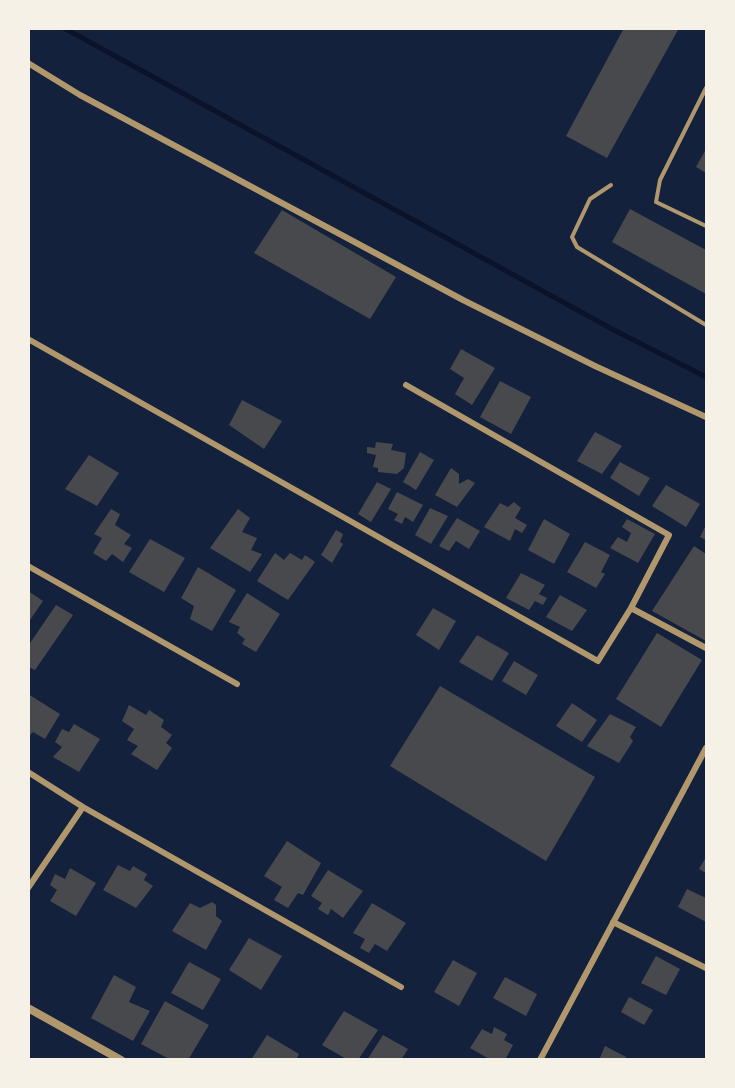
<!DOCTYPE html>
<style>
body{margin:0}
#map{position:relative;width:735px;height:1088px;overflow:hidden;background:#14213d;font-family:Rubik,sans-serif}
canvas{display:block}
.frame{position:absolute;inset:0;border:30px solid #f6f1e7;pointer-events:none}
</style>
<div id="map">
<canvas width="735" height="1088"></canvas>
<div class="frame"></div>
</div>
<script>
const g = document.querySelector('canvas').getContext('2d');
g.lineJoin = 'round';
function strokePath(path, color, width, dash) { g.strokeStyle = color; g.lineWidth = width; g.lineCap = dash ? 'butt' : 'round'; g.setLineDash(dash || []); g.stroke(path); }
function paint(path, color) { g.fillStyle = color; g.fill(path, 'evenodd'); }
const stream = new Path2D(`
 M64 28 612 329 706 377`);
const building = new Path2D(`
 M624 28H679L607 158 566 136Z
 M706 149V173L696 167Z
 M630 209 706 250V294L612 242Z
 M282 210 396 277 370 319 254 253Z
 M461 349 495 368 472 405 455 394 464 378 450 369Z
 M500 381 531 397 511 434 480 417Z
 M242 400 282 421 264 449 229 425Z
 M595 432 622 446 602 474 577 461Z
 M376 442 393 444 391 450 406 453 404 468 397 474 378 472V468L373 467 376 455 367 453V447L375 448Z
 M420 452 434 460 416 490 403 482Z
 M89 455 119 473 97 506 65 489Z
 M620 462 650 478 639 496 610 478Z
 M451 468 459 474V484L468 479 475 483 457 507 435 495Z
 M377 482 391 489 371 522 358 514Z
 M666 485 700 504 686 527 652 506Z
 M397 492 423 505 413 522 405 517 402 524 394 520 398 514 388 509Z
 M514 502 521 508 515 518 527 525 522 533 515 529 510 541 484 527 500 503 508 507Z
 M430 508 448 516 431 544 415 535Z
 M111 509 120 514 115 525 131 535 124 544 132 548 123 562 112 554 106 561 93 553 102 538 94 534Z
 M238 509 250 518 242 532 257 538 251 550 262 554 250 572 210 548Z
 M457 518 480 531 469 549 456 541 449 551 439 546Z
 M544 519 570 534 554 564 528 550Z
 M627 519 655 534 638 563 610 548 618 537 627 542 631 533 622 527Z
 M706 525V540L700 537Z
 M336 530 343 534 340 542 343 544 332 563 321 555Z
 M150 539 185 558 164 592 129 572Z
 M585 542 610 555 601 572 605 574 596 588 567 572Z
 M694 546 706 554V641L652 611Z
 M275 553 284 560 290 553 302 560 305 555 315 562 288 600 257 581Z
 M198 567 236 590 212 631 190 619 194 606 181 598Z
 M521 573 545 585 539 594 547 598 543 605 535 601 529 610 506 598Z
 M28 591 43 601 28 623Z
 M247 593 280 614 256 652 242 644 245 639 237 633 240 627 229 622Z
 M560 595 587 610 572 631 546 617Z
 M56 605 73 615 35 670 28 667V646Z
 M433 608 456 621 439 650 416 635Z
 M657 633 702 660 661 727 616 699Z
 M477 635 509 653 492 681 459 662Z
 M514 661 538 675 526 695 502 681Z
 M440 686 595 777 546 861 390 766Z
 M28 694 60 714 45 739 33 732 28 737Z
 M572 703 597 720 582 742 556 726Z
 M129 705 146 715 149 710 164 720 161 727 172 735 166 743 172 748 157 770 131 754 138 746 127 740 134 729 122 721Z
 M610 714 636 727 630 737 633 741 619 763 587 746Z
 M74 724 100 739 79 772 53 757 62 747 55 742 62 729 69 732Z
 M287 841 321 863 303 895 298 893 288 908 274 900 282 887 264 876Z
 M706 857V873L699 869Z
 M118 865 130 871 133 866 147 874 144 880 153 886 136 908 103 890Z
 M70 868 96 883 76 916 50 901 57 890 50 885 55 874 65 879Z
 M328 870 363 891 343 918 331 909 328 915 318 909 322 903 311 896Z
 M687 889 706 898V922L678 907Z
 M212 902 216 905V916L222 921 206 950 172 931 190 903 200 908Z
 M372 903 406 923 387 951 375 944 369 953 360 948 365 939 353 933Z
 M249 938 282 956 261 990 229 970Z
 M656 956 680 969 666 995 641 983Z
 M453 960 477 973 459 1006 434 992Z
 M189 962 221 979 203 1010 171 993Z
 M114 975 136 987 129 1002 150 1011 133 1041 91 1018Z
 M505 977 537 994 526 1016 493 998Z
 M629 997 653 1010 644 1025 621 1012Z
 M165 1001 209 1025 188 1060H171L141 1044Z
 M344 1011 378 1030 358 1060H348L322 1045Z
 M494 1027 507 1034 504 1040 513 1045 505 1060H491L470 1048 482 1029 492 1034Z
 M267 1035 299 1054 296 1060H251Z
 M383 1035 408 1049 401 1060H367Z
 M605 1046 626 1057 625 1060H599Z`);
const service = new Path2D(`
 M706 88 660 180 656 202 706 226
 M611 185 590 199 572 237 577 247 706 325`);
const minor = new Path2D(`
 M28 63 80 95 463 300 595 366 706 417
 M28 339 598 661 631 608 706 648
 M406 385 669 535 631 608
 M28 566 237 684
 M28 772 83 807 401 987
 M28 888 83 807
 M613 922 706 968
 M540 1060 706 748`);
const tertiary = new Path2D(`
 M28 1008 121 1060`);
strokePath(stream, '#0b132b', 5);
paint(building, '#48494c');
strokePath(service, '#b1986c', 4);
strokePath(minor, '#b1986c', 6);
strokePath(tertiary, '#b1986c', 8);
</script>
